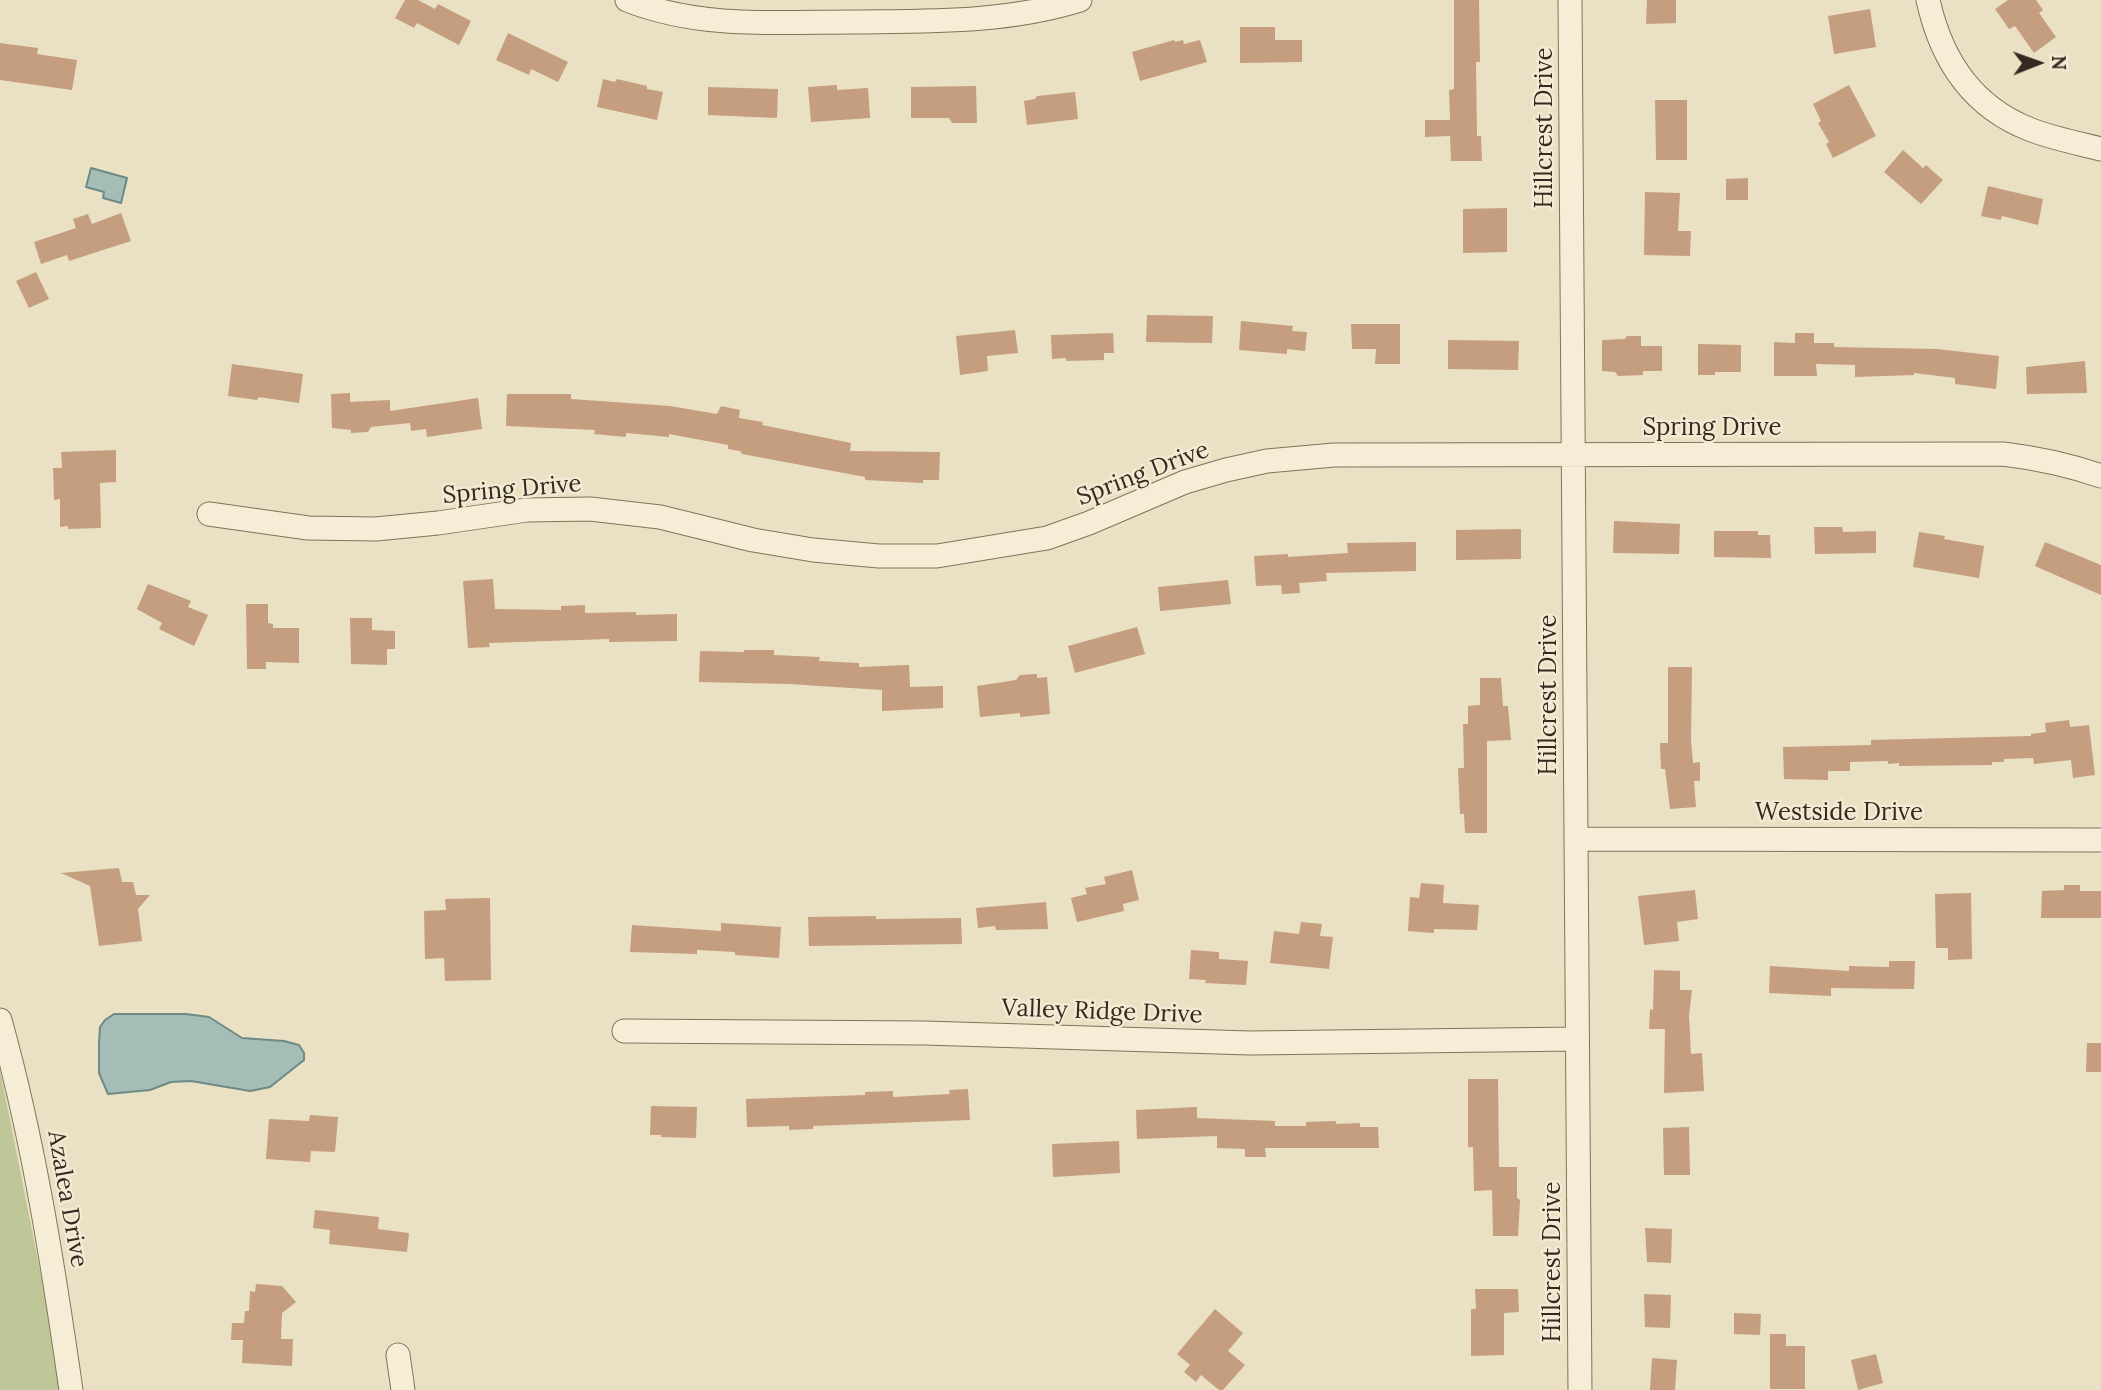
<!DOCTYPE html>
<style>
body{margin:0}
#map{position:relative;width:2101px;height:1390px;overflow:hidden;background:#eae0c4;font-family:Lora,serif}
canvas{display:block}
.north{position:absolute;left:2003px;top:28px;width:70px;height:70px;-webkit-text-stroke:5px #f2ead3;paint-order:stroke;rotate:89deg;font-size:19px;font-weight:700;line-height:28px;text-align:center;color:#342a1f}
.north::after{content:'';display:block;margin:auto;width:24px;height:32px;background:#342a1f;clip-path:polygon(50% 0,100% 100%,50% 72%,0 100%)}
</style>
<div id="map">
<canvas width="2101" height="1390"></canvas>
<div class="north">N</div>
</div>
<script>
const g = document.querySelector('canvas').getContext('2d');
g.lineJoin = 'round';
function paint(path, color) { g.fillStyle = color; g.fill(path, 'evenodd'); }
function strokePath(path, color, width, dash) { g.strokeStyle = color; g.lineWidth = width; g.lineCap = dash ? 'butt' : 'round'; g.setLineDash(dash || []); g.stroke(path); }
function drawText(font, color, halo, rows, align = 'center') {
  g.font = font + ' Lora,serif'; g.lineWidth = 5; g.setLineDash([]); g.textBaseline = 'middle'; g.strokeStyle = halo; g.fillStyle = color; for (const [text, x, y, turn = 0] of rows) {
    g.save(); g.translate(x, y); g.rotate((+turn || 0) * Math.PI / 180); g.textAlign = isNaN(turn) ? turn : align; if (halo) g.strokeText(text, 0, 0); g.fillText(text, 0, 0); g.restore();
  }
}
const green = new Path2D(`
 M0 1070 64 1390H0Z`);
const water = new Path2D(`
 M91 168 127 178 121 203 103 198 104 192 86 187Z
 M114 1014H186L209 1017 242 1038 284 1041 299 1045 304 1053V1060L270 1087 250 1091 191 1081 171 1082 150 1090 108 1094 99 1073V1043L100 1027 105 1020Z`);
const building = new Path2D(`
 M405 0H418L435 9 438 4 471 21 459 45 417 23 414 28 395 18Z
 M1454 0H1479L1480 62H1476L1477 136H1481L1482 161H1451L1450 136 1425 137V120H1450L1449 90 1454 89Z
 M1647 0H1676V23L1646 24Z
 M2008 0H2036L2043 10 2039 13 2056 37 2034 53 2015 26 2009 29 1995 9Z
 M1870 9 1876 47 1834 54 1828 16Z
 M1240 27H1275V40H1302V62L1240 63Z
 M508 33 568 62 558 82 531 69 529 75 496 60Z
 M1174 40 1175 42 1183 40 1184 44 1200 40 1207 62 1140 81 1132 52Z
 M0 43 38 48 37 54 77 60 72 90 0 80Z
 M603 79 615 82 617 79 647 86V89L663 92 657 120 597 107Z
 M837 85V90L868 88 870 118 811 122 808 87Z
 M1849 85 1876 136 1833 158 1826 144 1829 142 1818 123 1821 121 1813 104Z
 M976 86 977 123H952L949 118H911V87Z
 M708 87 778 89 777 118 708 115Z
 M1075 92 1078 119 1027 125 1024 101 1035 99 1037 96Z
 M1655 100H1687V160H1656Z
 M1903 150 1923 168 1926 165 1943 180 1921 204 1884 172Z
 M1748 178V200H1726V179Z
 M1988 186 2043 199 2038 225 2002 216 2001 220 1981 216Z
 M1645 192 1680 193 1678 231H1691L1690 256 1644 255Z
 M1507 208V252L1463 253V209Z
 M121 213 131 241 69 261 67 255 41 264 34 242 76 228 73 219 88 214 92 224Z
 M36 272 49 299 29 308 16 281Z
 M1147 315 1213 316 1212 343 1146 342Z
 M1241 321 1293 326 1292 331 1307 332 1305 351 1287 349V354L1239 350Z
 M1351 324H1400V364H1375L1376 349H1352Z
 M1015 330 1018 353 987 356 988 371 960 375 956 336Z
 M1113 333 1114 353H1104V360L1066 361V358L1052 359 1051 335Z
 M1795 333H1814V343H1834V347L1937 349 1999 356 1996 389 1955 384V378L1914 373V375L1855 377V365L1816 364 1817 376H1774V342L1795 343Z
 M1627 336H1641V346H1662V371H1643V375L1618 376 1615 372 1602 371V340L1625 339Z
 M1448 340 1519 341 1518 370 1448 369Z
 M1698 344 1741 345V372H1715V375H1698Z
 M2085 361 2087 393 2027 394 2026 367Z
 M232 364 303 374 299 403 259 397 257 400 228 396Z
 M350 393V402L390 400V411L478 398 482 429 427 437 426 429 411 431 410 423 371 427 368 432 351 433V430L332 428 331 394Z
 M507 394H571V399L670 406 717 414 721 406 740 410 739 418 763 422 762 425 851 443 850 451 940 452 939 480H923V483L865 480V477L742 454 740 451 728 449V445L669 434V437L626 433V437L594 434 595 430 506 426Z
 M116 450V482L100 483 101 528 68 529V526L60 527V499L54 500 53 468H62L61 452Z
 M1614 521 1680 524 1679 554 1613 553Z
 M1814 527H1842L1843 532 1876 531V553L1815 554Z
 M1521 529V559L1456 560V530Z
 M1714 531H1758V535H1770L1771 558 1714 557Z
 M1919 532 1945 536 1944 539 1984 546 1979 578 1913 567Z
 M1416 542V571L1326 573 1327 581 1299 583 1300 593 1282 594 1281 585 1256 586 1254 556 1288 554V557L1348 553 1347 543Z
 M2045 542 2101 565V595L2035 566Z
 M493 579 495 609 561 610V606L585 605V613L636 612V615L677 614V641L609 642V639L489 643 490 647 468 648 463 581Z
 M1228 580 1231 604 1160 611 1158 587Z
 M148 584 191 601 188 607 208 615 194 646 159 629 162 623 137 609Z
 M246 604H268V623L273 624V628H299V663L266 662V669H247Z
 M350 618H372V630L395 631V649H387V665L351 664Z
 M1137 627 1145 654 1075 673 1068 646Z
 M744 650H774V655L820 657 819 661 859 663V667L909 665 910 687 943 686V708L882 711V690L789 684 699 682 700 651 744 652Z
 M1668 667H1692L1691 741 1693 763 1700 762V781H1694L1696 807 1670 809 1665 769H1661L1660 743H1668Z
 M1037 674V678L1047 677 1050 714 1020 717V713L980 717 977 686 1016 680 1020 675Z
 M1480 678H1501L1503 706H1508L1511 740 1487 741V833H1465L1464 814H1460L1458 768H1464L1463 724H1468V706L1480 705Z
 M2069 720 2070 727 2089 725 2095 775 2073 778 2071 760 2034 764 2033 758 2004 759V762H1992V765L1899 766V763L1888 764V761L1850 762V771H1828V780L1784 779 1783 747 1871 745V740L2031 736V734L2046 732 2045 723Z
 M119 868 122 882H133L136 895H150L138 909 142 941 99 946 90 886 61 873Z
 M1132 870 1139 900 1123 904 1124 911 1077 922 1071 898 1087 894 1085 888 1106 884 1104 877Z
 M1421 883 1444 885 1443 903 1479 905 1477 930 1434 929V933L1408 931 1410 897 1419 898Z
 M2064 885H2080V891H2101V918H2041L2042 891 2064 890Z
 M1695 890 1698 919 1677 922 1679 941 1644 945 1638 896Z
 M1971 893 1972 959 1948 960V948H1936L1935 894Z
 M490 898 491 980 445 981 444 958 425 959 424 911 446 910 445 899Z
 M1046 902 1048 929 996 930 995 926 978 928 976 908Z
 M876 916V919L961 918 962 944 809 946 808 917Z
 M1301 922 1322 924 1320 936 1333 937 1329 969 1270 963 1274 931 1299 934Z
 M721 923 781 927 779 958 735 955V952L697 950V954L630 952 632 925 721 931Z
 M1191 950 1219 952V959L1248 961 1246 985 1205 983 1206 980 1189 979Z
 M1889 961H1915L1914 989 1831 988V996L1769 993 1770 966 1849 971V966L1889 967Z
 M1654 970 1680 971V990H1692L1689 1015 1691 1054 1702 1053 1704 1091 1664 1093 1665 1029H1649L1650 1009 1653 1010Z
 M2087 1043H2101V1072H2086Z
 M1468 1079H1498L1499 1167H1517V1198L1520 1200 1518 1236H1493L1492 1190 1474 1191 1473 1147H1468Z
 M968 1089 970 1120 813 1126V1129L789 1130V1126L747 1127 746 1099 865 1095V1092L893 1091V1097L950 1094 949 1090Z
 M651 1106 697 1107 696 1138 661 1137V1135H650Z
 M1197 1107V1118L1275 1121V1126H1306V1122L1336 1121V1124L1360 1123V1127H1378L1379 1148H1265L1266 1157H1245V1149L1217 1148V1136L1137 1139 1136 1110Z
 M310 1115 338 1117 335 1152 311 1151 310 1162 266 1159 269 1119 309 1121Z
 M1689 1127 1690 1175H1664L1663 1128Z
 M1119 1141 1120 1173 1053 1177 1052 1144Z
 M315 1210 379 1217 378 1229 409 1233 407 1252 329 1244 330 1230 313 1228Z
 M1645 1228 1672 1229 1671 1263 1647 1262Z
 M256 1284 282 1286 296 1302 282 1313 281 1339H293L292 1366 242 1363 243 1340H231L232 1323H244L245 1311H249L250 1291 255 1292Z
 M1475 1289H1518L1519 1312 1504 1313V1355L1471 1356V1309H1476Z
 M1644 1294 1671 1295 1670 1328 1645 1327Z
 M1215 1309 1243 1333 1228 1351 1245 1365 1223 1390H1219L1201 1375 1196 1382 1184 1372 1190 1365 1177 1354Z
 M1734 1313 1761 1314 1760 1335 1734 1334Z
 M1770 1334H1786V1346H1805V1389H1770Z
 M1876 1354 1883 1383 1858 1390 1851 1360Z
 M1652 1358 1677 1360 1675 1390H1650Z`);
const minor = new Path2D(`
 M627 0C700 29 777 22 853 22 930 21 1006 23 1080 0
 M1570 0 1580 1390
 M1928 0C1941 59 1971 106 2029 129 2051 138 2077 143 2101 149
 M209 514 308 528 376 529 438 523 527 510 590 509 660 517 753 540 813 550 879 556H937L1047 538 1089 523 1185 482 1226 470 1267 461 1334 455 2003 454C2037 458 2069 465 2101 476
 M1576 839 2101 840
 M0 1020C34 1142 53 1265 71 1390
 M624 1031 925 1033 1250 1043 1577 1039
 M398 1355 403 1390`);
const streetNames = [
 ["Hillcrest Drive",1545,128,-90],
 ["Spring Drive",1712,428],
 ["Spring Drive",1143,474,-21],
 ["Spring Drive",512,490,-5],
 ["Hillcrest Drive",1549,695,-90],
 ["Westside Drive",1839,813],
 ["Valley Ridge Drive",1102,1012,2],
 ["Azalea Drive",67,1199,80],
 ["Hillcrest Drive",1553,1262,-90]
];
paint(green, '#bfc799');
paint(water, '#a6bdb7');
strokePath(water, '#6d8a84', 2);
paint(building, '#c49e7e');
strokePath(minor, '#82725c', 25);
strokePath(minor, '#f5edd6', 23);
drawText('24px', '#342a1f', '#f2ead3', streetNames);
</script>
